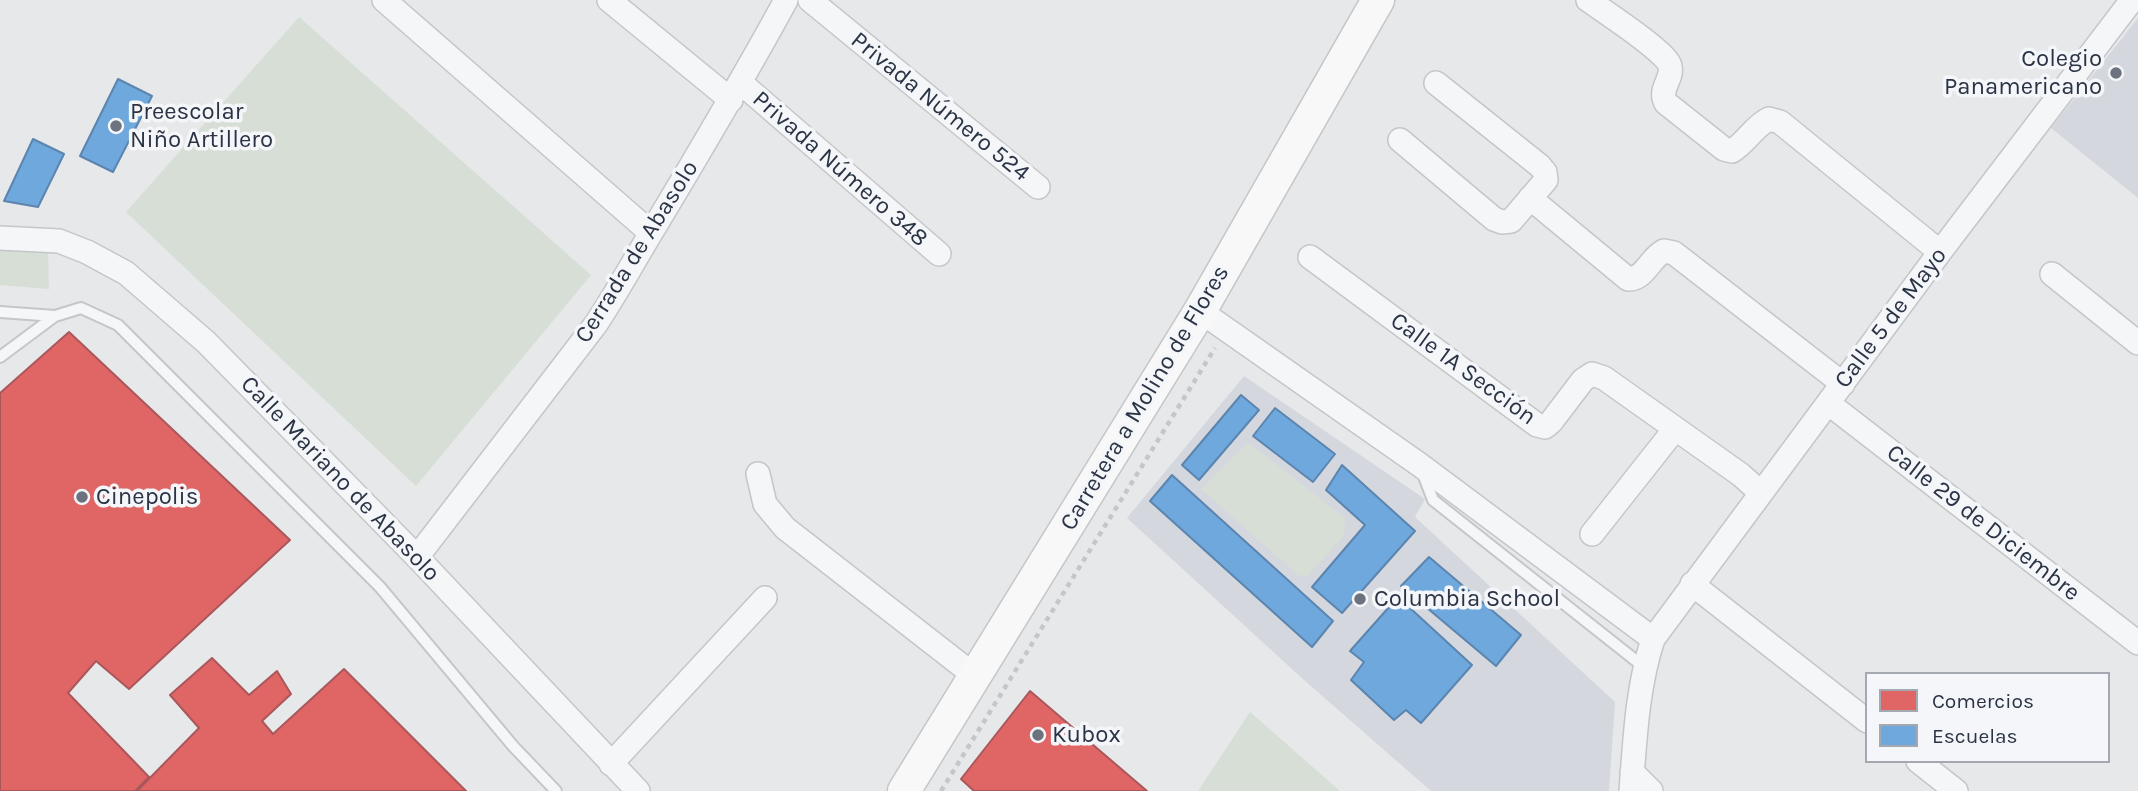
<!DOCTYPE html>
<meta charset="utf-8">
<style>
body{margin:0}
#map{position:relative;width:2138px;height:791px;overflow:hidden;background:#e6e8ea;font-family:Karla,sans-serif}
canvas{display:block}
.legend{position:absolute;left:1865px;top:672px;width:245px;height:91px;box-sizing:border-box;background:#f4f6f9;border:2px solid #a4a8b1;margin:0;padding:9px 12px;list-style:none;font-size:21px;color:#2b3445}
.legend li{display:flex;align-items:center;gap:14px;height:35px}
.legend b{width:35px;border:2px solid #a4a8b1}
</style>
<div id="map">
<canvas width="2138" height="791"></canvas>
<ul class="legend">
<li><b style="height:19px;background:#e06666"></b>Comercios</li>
<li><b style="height:19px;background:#6fa8dc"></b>Escuelas</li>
</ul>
</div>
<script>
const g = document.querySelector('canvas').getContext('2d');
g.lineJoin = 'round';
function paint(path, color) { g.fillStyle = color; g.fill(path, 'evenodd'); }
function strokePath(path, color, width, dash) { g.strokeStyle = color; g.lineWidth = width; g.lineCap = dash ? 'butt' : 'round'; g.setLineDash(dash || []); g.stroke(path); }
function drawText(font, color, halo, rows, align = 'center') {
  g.font = font + ' Karla,sans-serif'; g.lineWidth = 7; g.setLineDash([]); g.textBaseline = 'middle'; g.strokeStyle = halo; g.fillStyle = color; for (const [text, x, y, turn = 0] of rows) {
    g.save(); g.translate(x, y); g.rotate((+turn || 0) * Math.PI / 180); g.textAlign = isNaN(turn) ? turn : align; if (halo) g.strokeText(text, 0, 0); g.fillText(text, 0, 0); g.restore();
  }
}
const built = new Path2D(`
 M2138 18V198L2051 128Z
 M1244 376 1425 499 1415 517 1615 702 1609 791H1431L1304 680 1127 518Z`);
const green = new Path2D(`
 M299 17 591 275 416 486 126 212Z
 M0 243 48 246 49 289 0 285Z
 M1248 442 1345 518 1344 536 1308 575 1299 576 1201 489Z
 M1250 712 1340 791H1198Z`);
const shops = new Path2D(`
 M69 332 290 540 129 689 96 661 68 693 149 777 135 791H0V393Z
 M212 658 249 695 277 671 291 694 262 721 273 734 344 669 466 791H137L199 728 170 695Z
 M1030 691 1147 791H974L961 779Z`);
const schools = new Path2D(`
 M118 79 152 96 113 172 80 156Z
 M33 139 64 154 38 207 4 201Z
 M1241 395 1259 410 1199 480 1182 465Z
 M1275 408 1335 454 1313 482 1253 436Z
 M1342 465 1415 531 1342 613 1312 587 1365 525 1326 490Z
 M1172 475 1333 621 1312 647 1150 501Z
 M1429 557 1521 635 1496 666 1401 586Z
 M1398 597 1472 665 1421 723 1406 710 1394 720 1351 680 1364 662 1350 651Z`);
const path = new Path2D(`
 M941 791 1215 348`);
const lane = new Path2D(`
 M0 312 55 316
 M0 357 55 316 81 308 118 325 380 587 513 746 556 791
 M1423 474 1433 500 1644 667`);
const street = new Path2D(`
 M384 0 651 233
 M609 0 731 100
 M810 0 1038 187
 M1588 0C1602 10 1668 53 1670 66 1673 80 1658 89 1666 103L1724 149 1732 151C1747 142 1754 126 1769 119L1780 122 1940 252
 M741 83 939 254
 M1400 140 1494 219 1502 222 1511 221 1546 180 1545 172 1540 166 1436 83
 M1530 198 1628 279C1644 280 1650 258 1664 251L1674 253 1843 384
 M0 238 59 241 87 252 126 273 206 342 417 557 638 791
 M1310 257 1537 425 1545 427 1551 422 1583 380 1592 374 1604 378 1741 475 1761 493
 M2052 274 2138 343
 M1200 311 1420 465 1653 639
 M1828 403 2138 643
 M758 474 765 504 785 528 975 676
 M1592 534 1675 429
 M417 557 596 324C618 291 636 257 657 223 701 149 745 76 786 0
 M1692 584 1867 721
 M1918 761 1956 791
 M611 764 765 598
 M1632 772 1651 791
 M1631 791C1635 739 1637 688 1653 639L1940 252 2132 0`);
const secondary = new Path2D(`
 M904 791 1200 311 1378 0`);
const markers = [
 [2116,73,7,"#6c737f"],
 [116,126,7,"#6c737f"],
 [82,497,7,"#6c737f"],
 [1360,599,7,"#6c737f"],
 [1038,735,7,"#6c737f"]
];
const poiNames = [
 ["Colegio",2102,59,"right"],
 ["Panamericano",2102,87,"right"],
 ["Preescolar",130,112],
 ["Niño Artillero",130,140],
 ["Cinepolis",96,497],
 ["Columbia School",1374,599],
 ["Kubox",1052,735]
];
const streetNames = [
 ["Privada Número 524",940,107,39],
 ["Privada Número 348",840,169,41],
 ["Cerrada de Abasolo",637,252,-58],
 ["Calle 5 de Mayo",1891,318,-53],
 ["Calle 1A Sección",1463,369,36],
 ["Carretera a Molino de Flores",1145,398,-59],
 ["Calle Mariano de Abasolo",340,479,46],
 ["Calle 29 de Diciembre",1983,523,38]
];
paint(built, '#d4d7dd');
paint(green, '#d6ded6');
paint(shops, '#e06666');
strokePath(shops, '#aa575c', 2);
paint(schools, '#6fa8dc');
strokePath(schools, '#5b85af', 2);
strokePath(lane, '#c4c6c8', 14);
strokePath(street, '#c4c6c8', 26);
strokePath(secondary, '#c4c6c8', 35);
strokePath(path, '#c5c6ca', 4.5, [5, 5]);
strokePath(lane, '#f5f6f7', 10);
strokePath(street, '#f5f6f7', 23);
strokePath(secondary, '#f8f8f8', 32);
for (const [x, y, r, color] of markers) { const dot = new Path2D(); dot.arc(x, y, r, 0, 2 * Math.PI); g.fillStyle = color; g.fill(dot); strokePath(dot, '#f4f6f9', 2.5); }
drawText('24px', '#2b3445', '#f4f6f9', poiNames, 'left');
drawText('24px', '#2b3445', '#f4f6f9', streetNames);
</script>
